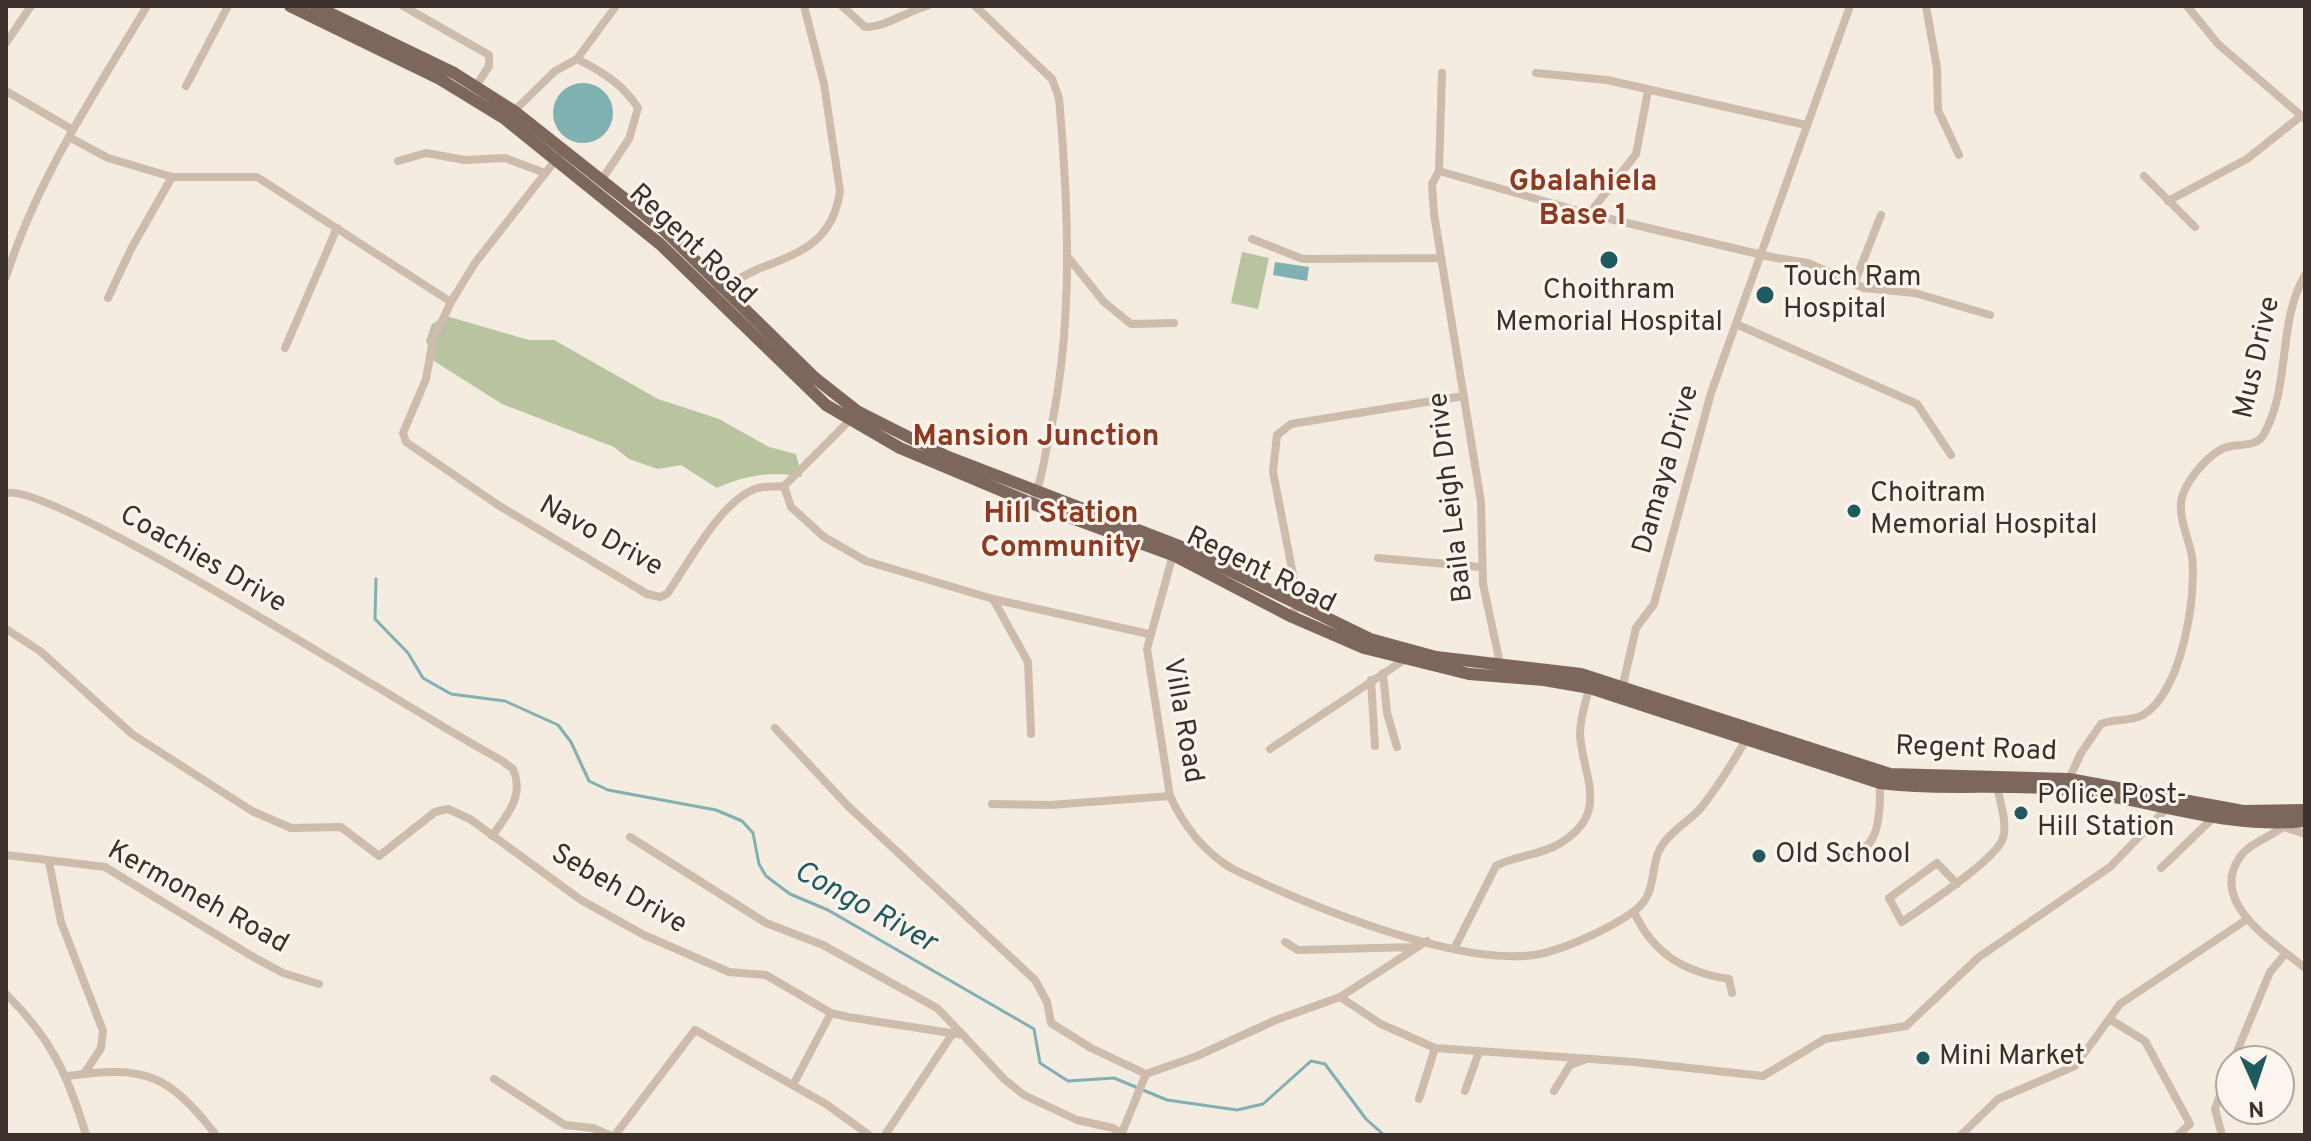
<!DOCTYPE html>
<style>
body{margin:0}
#map{position:relative;width:2311px;height:1141px;overflow:hidden;background:#f4ebe1;font-family:Overpass,sans-serif}
canvas{display:block}
.frame{position:absolute;inset:0;border:8px solid #3b302b;pointer-events:none}
.north{position:absolute;left:2215px;top:1045px;width:80px;height:80px;box-sizing:border-box;background:#fbf5ee;border:2px solid #aea6a0;border-radius:50%;rotate:177deg;font-size:22px;font-weight:700;line-height:32px;text-align:center;color:#3b302b}
.north::after{content:'';display:block;margin:auto;width:28px;height:36px;background:#1f5a5e;clip-path:polygon(50% 0,100% 100%,50% 72%,0 100%)}
</style>
<div id="map">
<canvas width="2311" height="1141"></canvas>
<div class="frame"></div>
<div class="north">N</div>
</div>
<script>
const g = document.querySelector('canvas').getContext('2d');
g.lineJoin = 'round';
function paint(path, color) { g.fillStyle = color; g.fill(path, 'evenodd'); }
function strokePath(path, color, width, dash) { g.strokeStyle = color; g.lineWidth = width; g.lineCap = dash ? 'butt' : 'round'; g.setLineDash(dash || []); g.stroke(path); }
function drawText(font, color, halo, rows, align = 'center') {
  g.font = font + ' Overpass,sans-serif'; g.lineWidth = 6; g.setLineDash([]); g.textBaseline = 'middle'; g.strokeStyle = halo; g.fillStyle = color; for (const [text, x, y, turn = 0] of rows) {
    g.save(); g.translate(x, y); g.rotate((+turn || 0) * Math.PI / 180); g.textAlign = isNaN(turn) ? turn : align; if (halo) g.strokeText(text, 0, 0); g.fillText(text, 0, 0); g.restore();
  }
}
const green = new Path2D(`
 M1242 252 1269 258 1258 309 1231 303Z
 M446 316 529 340H554L658 399 719 419 769 447 796 454 802 477C774 470 742 476 717 488L681 465 658 469 629 459 614 447 502 404 434 361 426 341 432 324Z`);
const water = new Path2D(`
 M553 113a30 30 0 1 1 60 0a30 30 0 1 1-60 0Z
 M1275 262 1309 267 1307 281 1273 275Z`);
const stream = new Path2D(`
 M376 579 375 619 408 653 423 678 451 694 505 701 558 725 571 742 589 781 608 790 716 810 742 821 753 833 759 864 766 876 790 894 828 910 1034 1029 1040 1063 1068 1081 1114 1078 1167 1100 1237 1110 1263 1104 1311 1061 1325 1064 1366 1119 1384 1135`);
const minor = new Path2D(`
 M403 6 489 55V66L476 86
 M842 6 865 27C885 27 906 12 927 6
 M975 6 1052 79 1059 98C1069 212 1074 330 1048 442 1044 459 1042 479 1035 495
 M1926 6 1937 68 1938 110 1959 155
 M2187 6 2218 44 2305 119
 M6 43 31 6
 M577 59C601 71 623 84 638 108L629 139 601 181
 M1536 73 1607 80 1806 125
 M186 86 228 6
 M6 91 73 130
 M514 111 555 71 577 59 616 6
 M69 137 108 158 172 177H257L451 302
 M558 157 475 263 451 302 433 340 426 379 403 433 406 442 498 505 647 594 660 597 667 594C689 563 721 499 758 488 766 486 776 487 784 486L853 417
 M398 161 426 153 465 160 505 158 545 173
 M1439 171 1589 214 1771 257 1808 263 1864 288 1915 293 1990 315
 M1439 171 1432 184 1434 214 1481 502 1483 584 1501 668
 M1439 171 1442 73
 M2144 176 2195 227
 M2168 201 2247 159 2301 116
 M1589 214 1636 154 1648 91
 M1252 239 1303 259 1440 258
 M1067 256 1104 302 1131 324 1174 323
 M6 277C37 179 95 93 147 6
 M1854 284 1881 215
 M718 288C732 283 745 275 758 269 800 253 833 242 840 191L824 84 804 6
 M108 298 131 249 172 177
 M1736 324 1917 404 1951 455
 M285 348 337 228
 M784 486 791 507 824 537 866 561 993 599 1149 634
 M6 493C55 481 429 723 501 760L513 769C525 796 507 815 492 836
 M1174 551 1147 649 1170 796C1184 826 1202 850 1231 868 1301 903 1468 972 1544 953 1572 946 1610 928 1633 912 1656 896 1650 875 1658 853 1666 834 1687 823 1700 809 1718 787 1733 762 1747 738
 M1378 558 1481 567
 M993 599 1028 662 1031 734
 M1290 616 1299 605 1273 472 1277 435 1291 424 1463 396
 M6 629 40 651 132 734 252 811 291 828 341 827 379 856 435 812 448 809 470 819 581 900 644 935 729 972 766 975 831 1013 848 1017 963 1035 1004 1079 1024 1095 1077 1120 1113 1128 1124 1135
 M1383 673 1387 713 1397 747
 M1371 680 1375 746
 M1622 689 1636 628 1654 604 1711 393 1850 6
 M775 728 848 806 1035 980 1047 1002 1051 1023 1091 1048 1146 1074
 M1270 749 1404 660
 M2069 779 2081 753 2101 724C2114 718 2130 722 2143 715 2181 693 2197 598 2192 557 2189 538 2177 516 2182 497 2187 480 2205 459 2220 450 2233 441 2256 450 2264 434 2291 386 2277 323 2305 275
 M992 804 1050 805 1170 796
 M2290 821C2276 836 2251 841 2240 857 2207 903 2277 945 2305 968
 M2284 827 2305 834
 M630 837 766 923 823 945 937 1008 963 1035
 M6 855 105 867 255 958 283 973 319 984
 M1837 856C1882 858 1880 814 1880 780
 M49 862 61 922 103 1031 101 1048 84 1074
 M2161 868 2213 818
 M1957 884 1937 863 1889 898 1902 922C1923 907 1996 860 2003 838 2008 821 1998 799 1997 782
 M1634 912C1653 953 1683 972 1729 979L1732 993
 M1285 942 1298 950 1416 947
 M1455 947 1496 866C1512 856 1539 856 1559 844 1612 813 1582 776 1580 734 1580 717 1586 701 1590 685
 M6 994C51 1038 68 1075 86 1135
 M1340 997 1381 1024 1435 1048 1634 1062 1763 1076 1825 1039 1906 1026 1979 957 2110 867 2167 808
 M2111 1020 2145 1041 2190 1124 2178 1135
 M2233 1061 2270 972 2286 953
 M68 1076C146 1065 168 1074 216 1135
 M494 1079 565 1125 593 1128 609 1135
 M793 1085 831 1013
 M1465 1091 1479 1052
 M1554 1091 1570 1065 1584 1060
 M1419 1099 1435 1048
 M615 1135 695 1030 826 1104 869 1135
 M885 1135 953 1033
 M1121 1135 1146 1074 1197 1056 1276 1020 1340 997 1427 941
 M1961 1135 1998 1099 2075 1066 2120 1004 2246 920
 M2222 1135 2215 1109 2231 1065`);
const primary = new Path2D(`
 M290 6 438 78 505 119 660 244 826 405 900 448 1031 503 1173 555 1290 616 1364 648 1469 674 1544 680 1590 688 1880 783C1943 791 2006 783 2069 790 2149 798 2224 830 2305 821
 M315 6 454 73 514 111 663 229 815 378 857 411 946 456 1177 545 1370 639 1436 657 1581 674 1890 774 2069 779 2243 811 2305 810`);
const markers = [
 [1609,260,10,"#1f5a5e"],
 [1765,295,10,"#1f5a5e"],
 [1854,511,8,"#1f5a5e"],
 [2021,813,8,"#1f5a5e"],
 [1759,856,8,"#1f5a5e"],
 [1923,1058,8,"#1f5a5e"]
];
const streetNames = [
 ["Regent Road",691,246,43],
 ["Mus Drive",2259,358,-77],
 ["Damaya Drive",1668,470,-74],
 ["Baila Leigh Drive",1453,497,-97],
 ["Navo Drive",600,538,29],
 ["Coachies Drive",202,561,30],
 ["Regent Road",1260,572,26],
 ["Villa Road",1181,721,80],
 ["Regent Road",1976,751,2],
 ["Sebeh Drive",618,891,30],
 ["Kermoneh Road",197,899,29]
];
const poiNames = [
 ["Touch Ram",1783,279],
 ["Hospital",1783,311],
 ["Choithram",1609,292,"center"],
 ["Memorial Hospital",1609,324,"center"],
 ["Choitram",1870,495],
 ["Memorial Hospital",1870,527],
 ["Police Post-",2037,797],
 ["Hill Station",2037,829],
 ["Old School",1775,856],
 ["Mini Market",1939,1058]
];
const neighbourhoodNames = [
 ["Gbalahiela",1583,184],
 ["Base 1",1583,218],
 ["Mansion Junction",1036,439],
 ["Hill Station",1061,516],
 ["Community",1061,550]
];
const waterNames = [
 ["Congo River",864,909,29]
];
paint(green, '#b8c4a0');
paint(water, '#7fb0b2');
strokePath(stream, '#7fb0b2', 3);
strokePath(minor, '#cdbbac', 8);
strokePath(primary, '#7d675c', 12);
for (const [x, y, r, color] of markers) { const dot = new Path2D(); dot.arc(x, y, r, 0, 2 * Math.PI); g.fillStyle = color; g.fill(dot); strokePath(dot, '#fbf5ee', 3); }
drawText('28px', '#3b302b', '#fbf5ee', streetNames);
drawText('28px', '#3b302b', '#fbf5ee', poiNames, 'left');
drawText('bold 30px', '#8c3b22', '#fbf5ee', neighbourhoodNames);
drawText('italic 30px', '#1f5a5e', '#fbf5ee', waterNames);
</script>
